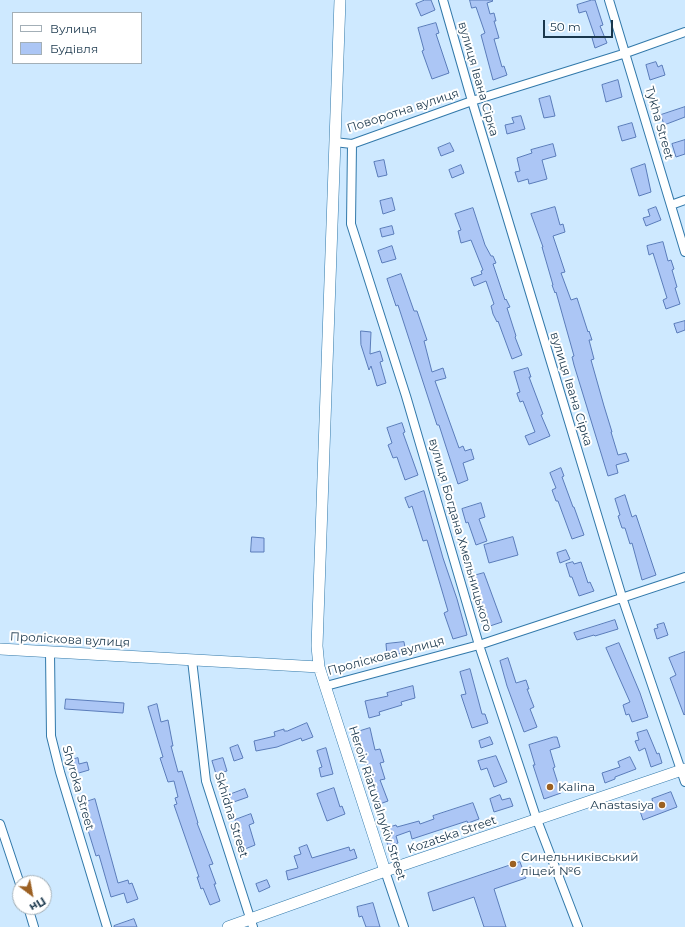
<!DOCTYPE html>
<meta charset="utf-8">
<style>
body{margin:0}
#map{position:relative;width:685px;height:927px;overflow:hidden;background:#cee9ff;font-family:Montserrat,sans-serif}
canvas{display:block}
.legend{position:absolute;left:12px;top:12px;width:130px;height:52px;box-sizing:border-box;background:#fff;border:1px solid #a3afb7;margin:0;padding:5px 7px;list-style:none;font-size:12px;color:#1a374c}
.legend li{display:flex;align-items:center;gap:8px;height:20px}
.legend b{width:20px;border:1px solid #a3afb7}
.north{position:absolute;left:12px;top:875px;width:40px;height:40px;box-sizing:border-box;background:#fff;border:1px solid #a3afb7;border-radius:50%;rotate:148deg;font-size:11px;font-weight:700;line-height:16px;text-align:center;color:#1a374c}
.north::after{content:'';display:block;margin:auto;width:14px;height:18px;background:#9c6022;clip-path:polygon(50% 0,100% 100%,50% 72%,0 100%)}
.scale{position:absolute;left:543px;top:20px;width:70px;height:18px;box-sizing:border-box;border:2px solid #1a374c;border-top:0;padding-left:5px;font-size:12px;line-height:14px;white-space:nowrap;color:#1a374c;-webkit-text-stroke:3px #fff;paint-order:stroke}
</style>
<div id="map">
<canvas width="685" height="927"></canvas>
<ul class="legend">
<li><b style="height:5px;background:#fff"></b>Вулиця</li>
<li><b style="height:11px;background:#acc6f5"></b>Будівля</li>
</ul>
<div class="north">Пн</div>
<div class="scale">50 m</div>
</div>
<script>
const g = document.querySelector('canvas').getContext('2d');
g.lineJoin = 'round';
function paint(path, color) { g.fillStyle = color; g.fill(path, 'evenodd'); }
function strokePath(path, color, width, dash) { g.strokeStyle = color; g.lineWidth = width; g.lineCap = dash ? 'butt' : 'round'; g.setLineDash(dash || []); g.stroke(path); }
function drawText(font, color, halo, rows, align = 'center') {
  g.font = font + ' Montserrat,sans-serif'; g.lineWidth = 4; g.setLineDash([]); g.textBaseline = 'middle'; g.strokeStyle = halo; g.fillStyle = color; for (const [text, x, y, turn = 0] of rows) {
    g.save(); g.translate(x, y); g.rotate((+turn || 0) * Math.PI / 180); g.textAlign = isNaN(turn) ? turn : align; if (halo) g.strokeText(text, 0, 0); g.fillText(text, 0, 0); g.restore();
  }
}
const building = new Path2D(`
 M425 0H431L435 10 421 16 416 4Z
 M470 0H492L493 1 487 3 490 14 494 13 496 21H494L499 38 494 39 502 67 504 66 507 75 493 80 481 35 485 33 476 7 472 8Z
 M592 0H595L603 25 600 26 607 43 595 48 592 38 595 37 586 11 579 13 577 5Z
 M436 23 439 33 436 34 449 73 432 79 422 51 424 50 418 28Z
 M656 62 658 67 662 65 665 75 650 80 646 65Z
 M618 80 622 97 606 102 602 85Z
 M550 96 555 116 544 118 539 99Z
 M685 107V117L664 125 661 115Z
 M521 116 525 129 507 134 505 125 514 123 512 118Z
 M632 123 636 137 622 141 618 127Z
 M685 140V154L676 157 672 144Z
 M450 143 454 151 441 156 438 148Z
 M553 144 556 156 542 160 547 179 529 184 528 179 518 182 515 172 520 171 517 158 532 153 531 150Z
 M384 160 387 175 378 177 374 162Z
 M645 164 651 192 639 196 631 169Z
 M461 165 464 173 452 178 449 170Z
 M392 198 395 210 383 214 380 201Z
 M555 207 560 225 563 224 565 232 553 236 565 272 561 273 571 300 577 298 588 332 589 331 592 340H589L594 359 591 360 604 406 612 432H611L618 455 626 453 629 461 616 465 618 473 608 476 574 365 572 357 574 356 556 292 555 293 552 285H553L542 247H543L531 214Z
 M656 207 661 220 646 226 643 218 650 216 648 210Z
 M473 208 485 245 491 256H493L496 263 493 264 505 300 506 299 510 307 507 308 516 336 515 337 522 355 512 359 498 321 497 322 493 314 491 306 494 304 486 281 474 286 471 278 482 274 481 271 483 270 471 240 461 243 458 231 461 230 455 214Z
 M392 226 394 234 382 237 380 229Z
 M663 242 668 261 671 260 674 269 672 270 677 287 675 288 680 304 666 309 663 300 667 298 653 253 649 255 647 246Z
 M392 246 396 259 382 263 378 251Z
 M401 274 414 311H417L427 340 424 341 432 372 443 368 446 378 435 381 459 448 463 446 465 451 471 449 474 459 463 463 468 480 458 484 439 425H437L398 305 396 306 387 279Z
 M685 321V330L677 333 674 324Z
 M361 331 371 332 370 354 380 351 383 361 380 362 386 383 377 386 371 366 369 370 361 345Z
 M528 368 531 377H529L543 414 541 415 550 436 529 445 525 436 535 432 523 401 520 402 517 394V393L520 392 514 372Z
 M402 423 405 432 403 433 418 475 405 480 397 457 393 458 388 445 392 443 387 428Z
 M561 468 564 476 562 477 573 507H574L584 535 572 539 558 501H556L552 490 556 488 550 473Z
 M424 491 443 558 457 599 467 635 453 639 444 613 448 611 427 540 423 541 412 506 409 508 405 498Z
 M625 495 632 517 636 515 656 575 642 580 632 543 630 544 625 528H622L618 516 620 515 615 499Z
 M481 503 485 517 479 519 487 541 476 545 468 522 466 523 462 509Z
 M252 537 264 538V552H251Z
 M513 537 518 555 489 563 484 545Z
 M566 550 570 559 560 563 557 553Z
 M573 562 574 564 581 562 588 583 590 582 594 591 579 596 572 577H570L566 564Z
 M484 573 502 622 490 626 484 607H482L478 595 473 576Z
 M615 620 618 629 595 636 594 635 577 640 574 633Z
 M664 623 668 635 657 639 654 629 658 628 657 625Z
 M404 642 406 653 387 655 386 644Z
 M619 643 640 693 648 717 632 722 629 714 626 715 623 705 630 702 606 648Z
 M685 652V714L684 715 670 678 676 675 669 658Z
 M508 658 516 683 526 680 529 689H527L534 707 530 709 537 727 524 732 507 686 500 661Z
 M470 669 482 714H485L488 723 472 728 461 695 466 694 460 672Z
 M413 686 415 698 401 702 402 705 379 712 380 715 369 718 365 701 388 696 387 693Z
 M66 699 124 703 123 713 65 709Z
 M157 704 161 722 168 720 173 746H171L178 772 182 771 198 823H197L213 864 209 865 216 884H214L220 901 210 905 203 888 201 889 197 877H199L174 805 177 804 175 798 178 797 174 781 168 782 160 758 163 757 148 707Z
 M307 723 313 737 302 741 301 738 277 747 256 751 254 741 275 736 274 732 284 729V731H287Z
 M370 728 375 750 380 749 384 762 380 763 385 779 380 780 388 801 377 805 368 776 371 775 367 763 364 764 359 748 356 749 351 734Z
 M647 730 657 754 659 753 662 763 651 767 645 748 639 751 635 741 639 740 637 733Z
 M490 737 493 744 481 748 479 741Z
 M554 737H557L560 747 550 750 555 767 553 768 561 793 544 799 533 765H535L529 745Z
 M238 745 243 758 234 761 230 748Z
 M326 748 333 774 321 777 319 768 322 767 317 751Z
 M496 756 507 782 494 787 487 768 481 770 478 761Z
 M630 757 636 769 615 777V779L605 783 602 773 620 767 618 762Z
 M78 758 79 764 87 762 89 770 72 775 68 761Z
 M223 758 227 771 216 774 212 761Z
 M334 788 340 807 342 806 345 814 327 821 317 794Z
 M245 789 248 797 228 804 226 796Z
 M671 792 677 807 643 820 639 808 653 803 652 799Z
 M500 795 502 800 510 798 513 806 494 812 490 799Z
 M95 799 118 883 128 880 129 884 132 883 138 899 127 903 124 893 111 897 99 855 96 856 80 804Z
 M473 803 479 819 468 823 467 821 412 839 410 831 396 836 398 843 388 846 383 829 396 825 397 827 419 821 420 824 434 819 433 816Z
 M251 814 254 823 249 825 255 845 245 849 235 820Z
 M307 845 312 858 349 847 350 851 354 849 357 858 288 880 286 871 298 868 294 856 301 854 299 848Z
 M520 862 526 878 494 889 506 927H484L474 897 433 911 428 893Z
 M267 880 270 887 259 892 256 884Z
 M373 903 380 927H366L362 916 359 917 357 907Z
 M134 919 137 927H114V926Z`);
const minor = new Path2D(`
 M443 0 472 101 622 597 685 782
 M609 0 685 252
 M334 142 352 144 472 101 626 53 685 32
 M352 144 351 224 406 396 479 645 537 820 578 927
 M671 205 685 200
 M50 652 51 736 60 772 107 927
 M192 660 206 781 253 927
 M326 686 479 645 685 577
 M0 824 20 884
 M385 871 404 927
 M28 907 34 927`);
const tertiary = new Path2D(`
 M340 0 317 646 319 667 385 871
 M0 649 319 667
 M228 927 385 871 685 769`);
const markers = [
 [550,787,4,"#9c6022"],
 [662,805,4,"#9c6022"],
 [513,864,4,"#9c6022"]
];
const streetNames = [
 ["вулиця Івана Сірка",478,79,74],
 ["Поворотна вулиця",403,111,-18],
 ["Tykha Street",659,123,74],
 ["вулиця Івана Сірка",571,389,73],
 ["вулиця Богдана Хмельницького",460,535,74],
 ["Проліскова вулиця",70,640,3],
 ["Проліскова вулиця",386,656,-15],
 ["Shyroka Street",78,788,74],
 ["Heroiv Riatuvalnykiv Street",377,803,72],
 ["Skhidna Street",231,815,73],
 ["Kozatska Street",452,835,-19]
];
const poiNames = [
 ["Kalina",558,787],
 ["Anastasiya",654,805,"right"],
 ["Синельниківський",521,857],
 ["ліцей №6",521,871]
];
paint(building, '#acc6f5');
strokePath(building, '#5a7cba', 1);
strokePath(minor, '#3279aa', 10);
strokePath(tertiary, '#3279aa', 12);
strokePath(minor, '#fff', 8);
strokePath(tertiary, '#fff', 11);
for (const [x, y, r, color] of markers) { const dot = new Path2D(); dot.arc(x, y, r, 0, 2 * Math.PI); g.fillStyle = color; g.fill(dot); strokePath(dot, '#fff', 1.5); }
drawText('12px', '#1a374c', '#fff', streetNames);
drawText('12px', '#1a374c', '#fff', poiNames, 'left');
</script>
